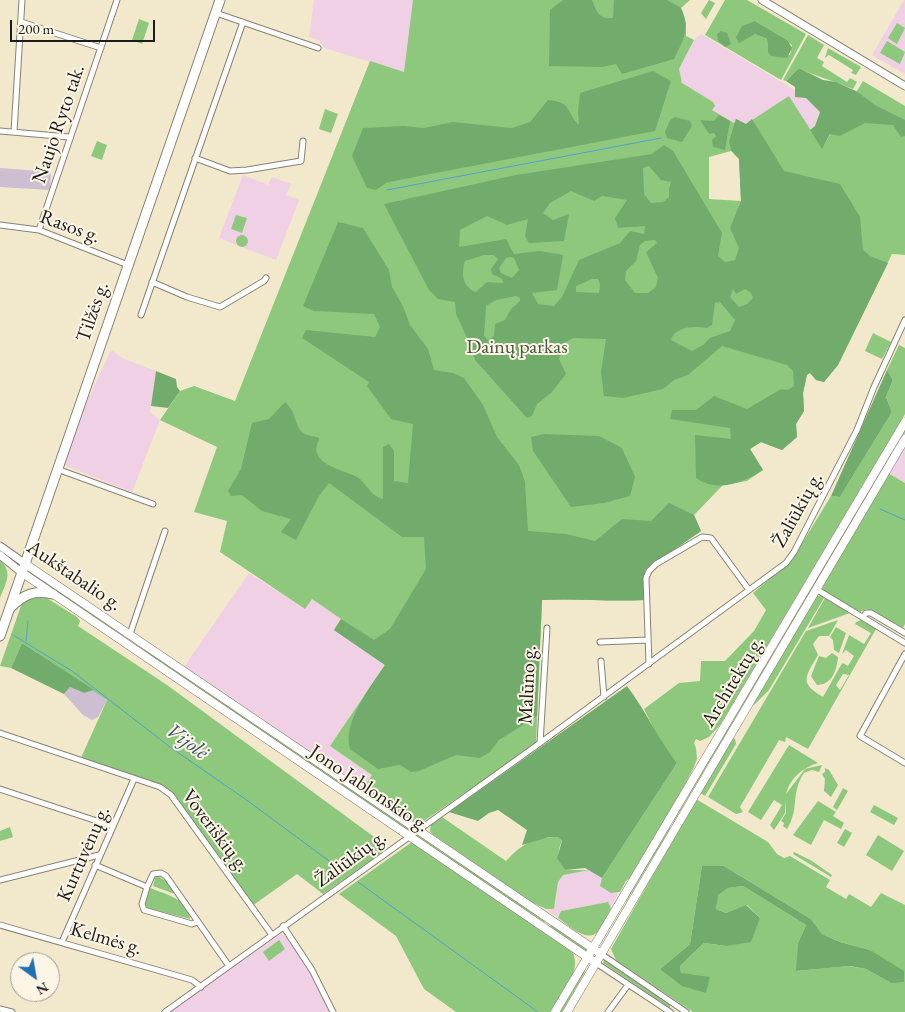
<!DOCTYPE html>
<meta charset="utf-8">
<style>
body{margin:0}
#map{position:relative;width:905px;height:1012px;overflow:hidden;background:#f2e8cc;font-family:"EB Garamond",serif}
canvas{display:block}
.north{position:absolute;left:10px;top:952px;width:50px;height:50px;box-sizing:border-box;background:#fcf5e5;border:1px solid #a29e95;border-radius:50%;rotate:148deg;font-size:14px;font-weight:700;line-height:20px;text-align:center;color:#1c1c1c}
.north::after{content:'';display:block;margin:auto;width:18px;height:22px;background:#1f6fb2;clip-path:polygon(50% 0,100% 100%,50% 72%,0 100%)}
.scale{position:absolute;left:10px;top:20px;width:145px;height:22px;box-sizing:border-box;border:2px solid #1c1c1c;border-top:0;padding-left:6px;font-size:15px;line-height:18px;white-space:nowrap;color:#1c1c1c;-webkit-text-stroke:4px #fcf5e5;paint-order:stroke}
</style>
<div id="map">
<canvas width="905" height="1012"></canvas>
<div class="north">N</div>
<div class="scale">200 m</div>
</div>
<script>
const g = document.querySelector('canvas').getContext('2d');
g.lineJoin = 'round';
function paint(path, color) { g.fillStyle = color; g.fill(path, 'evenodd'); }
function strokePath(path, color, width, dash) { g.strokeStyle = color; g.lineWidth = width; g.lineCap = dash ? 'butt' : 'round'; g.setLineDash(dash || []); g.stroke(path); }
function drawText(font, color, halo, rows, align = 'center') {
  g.font = font + ' "EB Garamond",serif'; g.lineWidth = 4; g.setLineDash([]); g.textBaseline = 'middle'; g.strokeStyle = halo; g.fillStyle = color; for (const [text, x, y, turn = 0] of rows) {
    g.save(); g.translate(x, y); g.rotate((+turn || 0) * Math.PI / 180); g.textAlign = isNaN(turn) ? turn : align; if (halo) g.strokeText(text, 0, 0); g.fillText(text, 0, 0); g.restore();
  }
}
const built = new Path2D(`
 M314 0H550L404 72 324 48 319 40 309 37Z
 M904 0H905V74L872 55Z
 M701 34 795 90 796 97 806 98 820 112 818 114 815 126 810 130 752 119 746 124 734 123 712 110 713 102 685 86 679 76V69L694 40Z
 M243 175 268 185 272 177 291 184 286 195 299 200 276 260 219 238Z
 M111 350 122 358 156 371 150 412 160 420 132 492 64 465 84 408Z
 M905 447V483L888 473Z
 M249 573 305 609 312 599 341 619 334 629 385 665 330 746 372 775 363 788 184 667Z
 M589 870 602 878 600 883 618 894 620 892 611 908 608 902 561 911 558 918 546 909 550 910 556 904 558 881 563 874Z
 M281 934 286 937 314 979 330 1012H170Z`);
const industrial = new Path2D(`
 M0 168 51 172 50 190 0 187Z
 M70 687 84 693 94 690 107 700 98 717 92 720 83 715 64 694Z`);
const green = new Path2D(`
 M413 0H690L681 8 686 23V36L694 40 679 69 682 83 713 102 715 106 712 110 734 123 736 119 746 124 789 96 822 148 863 81 905 106V255L892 254 838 365 824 382 816 380 810 373 807 374 803 393 804 411 796 424 797 437 782 450 761 442 750 449 763 470 747 481 723 485 694 515 701 531 645 570 644 600C609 602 576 598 542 600L536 744 421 823H416L363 788 372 775 330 746 385 665 334 630 341 619 312 599 305 609 220 552 227 521 194 512 217 447 160 420 180 391 194 386 235 401 370 61 404 72ZM731 151 739 159 741 201 709 199V157Z
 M709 0 715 3 706 19 701 13Z
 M725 0H747L806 34 781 80 705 35ZM755 21 792 45 790 55 768 52 767 39 755 34Z
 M139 19 149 23 142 44 132 40Z
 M897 23 905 28 897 44 888 38Z
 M808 35 824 45 817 58 824 62 822 66 847 82 850 78 857 82 853 89C835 81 817 77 799 68L786 81 783 80Z
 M887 41 905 52 900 64 880 53Z
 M828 48 861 67 856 75 851 73 853 70 829 55 825 58Z
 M325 109 338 114 331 133 319 129Z
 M97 141 107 145 102 160 91 156Z
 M236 215 247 218 242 233 231 229Z
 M236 241a6 6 0 1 1 12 0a6 6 0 1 1-12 0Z
 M873 333 891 342 882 359 865 351Z
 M899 345 905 348V414L720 725 709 737 700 741 696 739 694 743 696 748 697 759 693 769 673 807 634 874 626 881 620 892 611 893 600 886 602 878 677 763 661 743 644 709 679 683 700 681 701 661H725L754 631 766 610 753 593 792 560 831 496 840 497 892 412 886 397 893 380 887 370Z
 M905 428V433L851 520Z
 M888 473 905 483V624L903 628 867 609 859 612 823 590 821 586Z
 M847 525 849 526 778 645 777 644Z
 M0 561C14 571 5 585 0 598Z
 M36 577 92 611 125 636 95 619Z
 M820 595 824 598 769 690 754 705 755 699 815 597Z
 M29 596 45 597 77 617 80 621 78 626 167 685 381 842 385 846 383 852 323 894 297 874 252 906 171 795 160 787 80 760 107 700 22 643 11 668 0 666 22 603Z
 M825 598 850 613 808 628Z
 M838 620 829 636H819L813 644 818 655C805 677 799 683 823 697L841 665 843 663 848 666 854 656 846 650 842 654 849 635 864 644 871 633 855 624 856 622 861 620 876 629 808 749 786 737 785 742 779 740 740 807 743 812 736 814 708 797 806 631ZM843 674 849 675 840 690 836 685Z
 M836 627 846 633 839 653 834 650 833 640 830 637Z
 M130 642 161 659 412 830 409 832Z
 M775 649V651L674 821 673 820Z
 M832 653 838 657C837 670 832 685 817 685L811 676 819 656 826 658Z
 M732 738 735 739 736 744 705 796 700 793Z
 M789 745 818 763C802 768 790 778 786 794L805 769 822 765 819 772 812 770 804 773C790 794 800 808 787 829L783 826 784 823 781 821 786 813V799L785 813 774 830 770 825 782 805 774 800 761 820 748 812Z
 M825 768 829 770 838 785 831 797 824 791 825 779 822 774 825 772Z
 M843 788 848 791 837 810 833 807Z
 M696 799 768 842 777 854 784 858 790 856 830 880 826 887 846 899 849 894 871 907 881 893 905 905V1012H693L616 960 611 949ZM702 866H724L811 919 822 934 840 942 870 950 891 983 866 969 849 966 797 971 798 943 806 925 743 886 728 888 717 895 716 909 726 913 747 905 760 918 726 946 704 943 680 966 681 973 660 969 690 944Z
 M818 801 836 812 833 816 844 823 841 829 824 820 811 845 793 835Z
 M874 805 898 818 894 825 870 812Z
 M442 817 506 861C522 844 533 837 558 837L562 841C556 854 559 857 565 870H589L563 875 558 882 554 909H546L529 901 432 834 430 831 431 824Z
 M10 827 13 837 0 841V831Z
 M670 827V829L626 902 625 900Z
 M845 829 852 833 844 847 837 843Z
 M416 834 545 920 544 922 417 838Z
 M878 835 904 851 892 871 866 855Z
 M412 842 572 951C583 972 561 995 551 1012H456L424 989 396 936 339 894Z
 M794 852 812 861 832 875 831 877 793 854Z
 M156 875 166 881 175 894 153 886Z
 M150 888C165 894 189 899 190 919L147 908 145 903Z
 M608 902 611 908C608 914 606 920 603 926 590 948 570 926 558 918L561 911Z
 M551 925 587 949 586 951 550 927Z
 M279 940 285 949 269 961 263 952Z
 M604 960 670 1004V1008L603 963Z
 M584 970 585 972 562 1012H559Z`);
const forest = new Path2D(`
 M563 0H592C597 12 598 19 613 18L614 0H667L681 8C691 28 683 41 674 59L622 74 616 64 602 67 549 66 550 10Z
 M755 21 788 41 792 48 787 58 771 56 768 52 767 39 755 34 739 43 736 37 742 26Z
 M721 31 727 33 731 44 725 47 718 41 717 34Z
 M799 68 823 80 836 82 856 91 875 105 905 120V136L901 137 893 125 865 123 840 136 830 134 822 149 810 130 815 126 820 112 806 98 795 97V87L786 81Z
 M653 71 671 81 655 131 399 180 386 183 376 190 367 188 352 156 363 128 403 126 424 128 453 122 512 128 530 122 548 100C573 102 566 113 579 125L578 111 580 93Z
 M719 115 730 121 725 150 713 147 712 140 716 136 714 133 709 134 700 120 714 121Z
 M675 117 690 121 692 126 682 142 667 138 665 132 670 120Z
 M736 119 746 124 752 119 784 171 840 184 860 217 863 250 870 256 888 263 838 365 824 382 816 380 810 373 807 375 803 393 804 411 796 424 797 437 782 450 761 442 750 449 763 470C743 483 717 493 696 478L695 435 731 439 730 428 670 419 672 410H696L714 396 747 409 781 389 788 390 794 386 793 371 787 365 722 346 688 375 674 380 663 389 623 398 604 396 601 372 606 339 573 338 564 343 559 359 566 374 551 393 537 404 532 416 527 418 475 360 468 340 456 314 455 302 438 299 429 290 384 204 516 175 652 154 664 145 673 151 722 233 718 256 725 262 735 260 739 248 730 228 741 201 739 159 731 150 729 142ZM649 166 661 180 671 182 669 189V197L663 202 651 203 644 194 643 168ZM571 191 594 201 602 196 627 200 615 218 618 228 645 226 644 234 630 231 620 243 579 260 562 297 554 306 538 304 532 293 557 290 563 255 540 251 514 254 506 239 459 247 460 230 487 216 507 225 528 219 525 236 529 243 564 241 569 214 553 220 543 213 550 203ZM655 240 657 243 646 252 658 278 656 287 648 293H635L625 280 626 271 636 261 640 245 645 241ZM484 255H493L498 259 491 269 492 274 502 279 503 283 487 282 476 292C462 287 461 273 465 261ZM510 257 514 258 519 270 512 278 501 273 499 268 506 258ZM592 279H598L600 284 599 293 576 292V286ZM733 289 736 294 745 289 751 293 753 298 747 304 739 307 730 297ZM516 296 520 298V301L511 309 505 320 495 324 494 336 488 340 484 336 486 306 496 300ZM720 302 735 320 730 331 710 338 703 345 692 351 671 340C675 326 695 326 707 328L712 325 715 303Z
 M338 222 363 228 389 270 392 287 403 306 410 325 428 349 434 370 453 373 464 378 483 405 497 437 519 465 525 482 528 531 566 534 595 541 622 519 651 521 669 503 694 515 701 531 645 570 644 600C609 602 576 598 542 600L537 716 499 740 490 752 480 758 456 755 419 771 411 772 400 765 378 769 350 749C342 722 371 686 385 665L334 630 341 619 374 640 390 629 426 569 424 537H402L329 483 319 496 296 540 281 532 291 519 262 511 242 495 231 496 228 491 241 469 252 423 269 419 285 402C297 412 294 426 303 433 308 436 314 436 319 438 319 441 317 443 317 445 311 465 347 471 357 477 367 483 370 496 383 499V447L389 444 394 451V481L408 483 413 424 391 419 367 386 369 382 302 338 306 330 375 337 380 327 374 314 314 311 303 306Z
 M887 370 893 380 886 397 892 412 840 497 831 496Z
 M156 371 176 379 177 387 180 391 168 408 151 406Z
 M544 434 599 436 622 448 635 477 630 496 604 503 571 507 533 451 531 437Z
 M22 643 94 690 84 693 70 687 64 694 11 668Z
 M627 686C646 711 658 739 677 763L602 878 585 868 565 870 557 858 562 841 558 837H549L522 845 527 830 498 810 489 813 478 821 449 812Z
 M702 866H724L811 919 822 934 840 942 870 950 904 971V982L891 983 866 969 850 966 796 971 798 943 806 925 743 886 728 888 718 895 716 909 726 913 746 905 760 918 751 942 726 946 704 943 680 966 681 973 710 977 706 993 682 986 660 969 690 944Z`);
const stream = new Path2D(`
 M387 190 661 138
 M880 509 905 520
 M13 635 72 671 170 747 248 801 344 872
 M26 641 28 621
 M358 882 538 1012`);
const street = new Path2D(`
 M216 13 318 48
 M21 22 101 48
 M0 131 69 137
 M14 132 22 0
 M195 158 230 171 247 170 301 161 303 141
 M0 225 39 230 128 265
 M39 230 117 0
 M152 282 187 297 220 307 264 281 266 278
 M141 315 243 22
 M57 469 153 504
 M816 589 905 643
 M863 617 866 613H871L905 633
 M130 634 165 531
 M600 642 648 640
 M905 654 860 736 905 763
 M601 661 604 697
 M649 664 646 578 649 571 656 564 702 537 711 538 749 590
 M0 733 160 787 171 795 272 935
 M540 743 547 628
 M0 789 112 826
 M95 865 147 887 153 874 161 873 166 876 229 966
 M0 880 99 855
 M147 887 142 904 144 910 192 924 197 922
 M0 925 192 980 201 987
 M283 926 312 970 333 1012
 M62 942 134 779
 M601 954 686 1012
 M596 963 670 1012
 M0 1009 12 1012
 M165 1012 540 743 786 563 794 552 857 430 874 387 905 320
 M608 1012 628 985`);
const secondary = new Path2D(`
 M762 0 905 86
 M0 546 24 563
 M0 555 21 572`);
const primary = new Path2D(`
 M24 563 601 954
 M21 572 596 963
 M555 1012 905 422
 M567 1012 905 439`);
const highway = new Path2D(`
 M10 608C24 594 34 590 53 594
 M0 636 220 0`);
const streetNames = [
 ["Naujo Ryto tak.",59,124,-71],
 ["Rasos g.",70,227,20],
 ["Tilžės g.",93,312,-71],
 ["Žaliūkių g.",798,510,-61],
 ["Aukštabalio g.",74,576,34],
 ["Architektų g.",733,682,-59],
 ["Malūno g.",528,685,-87],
 ["Jono Jablonskio g.",369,789,34],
 ["Voveriškių g.",215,831,53],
 ["Kurtuvėnų g.",84,854,-66],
 ["Žaliūkių g.",351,859,-36],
 ["Kelmės g.",106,939,16]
];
const parkNames = [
 ["Dainų parkas",517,348]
];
const waterNames = [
 ["Vijolė",187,742,36]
];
paint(built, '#efd0e5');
paint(industrial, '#cdbed2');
paint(green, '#8dc87d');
paint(forest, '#72ac6c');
strokePath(stream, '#53a2cd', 1);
strokePath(street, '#878274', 7);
strokePath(secondary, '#878274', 9);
strokePath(primary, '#878274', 9);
strokePath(highway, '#878274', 11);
strokePath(street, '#fff', 5);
strokePath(secondary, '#fff', 7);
strokePath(primary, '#fff', 8);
strokePath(highway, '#fff', 9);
drawText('20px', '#1c1c1c', '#fcf5e5', streetNames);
drawText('20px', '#44583e', '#fcf5e5', parkNames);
drawText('italic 21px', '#35586c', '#fcf5e5', waterNames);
</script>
